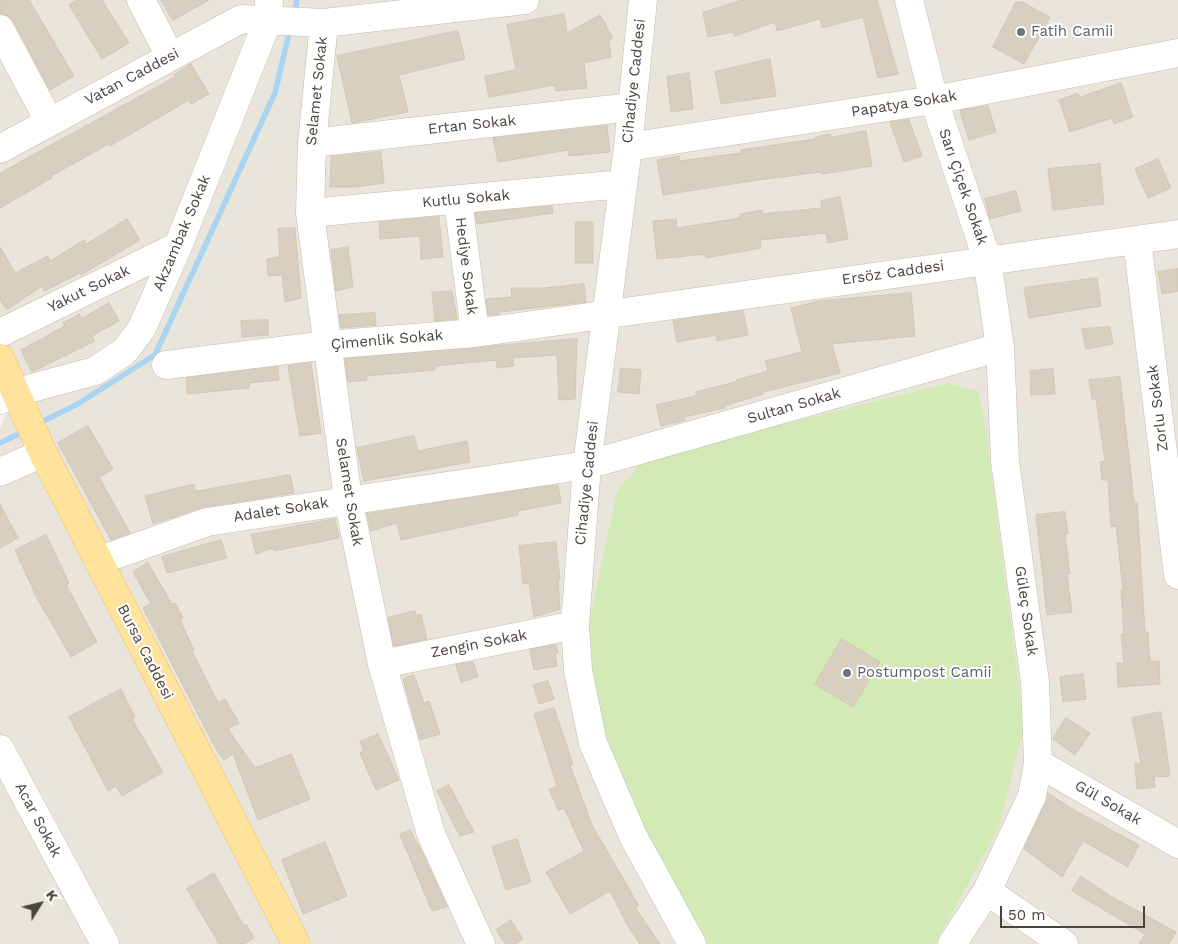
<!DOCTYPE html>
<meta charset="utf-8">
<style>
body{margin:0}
#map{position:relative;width:1178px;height:944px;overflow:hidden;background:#f6f3ec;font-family:"Work Sans",sans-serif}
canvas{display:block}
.north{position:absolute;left:15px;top:879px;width:50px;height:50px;-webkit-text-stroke:4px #fff;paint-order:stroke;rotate:54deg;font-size:14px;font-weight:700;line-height:20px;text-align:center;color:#4b4439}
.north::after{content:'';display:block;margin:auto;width:18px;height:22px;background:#4b4439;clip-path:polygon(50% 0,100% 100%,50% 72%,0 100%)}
.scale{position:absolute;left:1000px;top:906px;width:145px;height:22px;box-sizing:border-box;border:2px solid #4b4439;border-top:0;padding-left:6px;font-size:15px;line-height:18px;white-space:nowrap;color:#4b4439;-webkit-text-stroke:4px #fff;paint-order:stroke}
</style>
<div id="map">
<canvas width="1178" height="944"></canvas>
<div class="north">K</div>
<div class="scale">50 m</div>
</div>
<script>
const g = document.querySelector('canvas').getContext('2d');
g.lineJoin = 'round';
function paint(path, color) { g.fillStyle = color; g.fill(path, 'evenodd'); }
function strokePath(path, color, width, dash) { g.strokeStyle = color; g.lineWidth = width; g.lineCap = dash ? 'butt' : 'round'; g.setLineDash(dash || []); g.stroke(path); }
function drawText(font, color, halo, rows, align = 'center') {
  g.font = font + ' "Work Sans",sans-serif'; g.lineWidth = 4; g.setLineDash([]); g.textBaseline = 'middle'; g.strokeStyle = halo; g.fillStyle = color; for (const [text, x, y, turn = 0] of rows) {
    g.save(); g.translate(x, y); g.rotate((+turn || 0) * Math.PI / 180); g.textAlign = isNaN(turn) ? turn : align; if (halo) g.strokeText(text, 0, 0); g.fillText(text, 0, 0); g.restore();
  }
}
const residential = new Path2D(`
 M0 0H1178V944H0V430L19 374 0 337Z`);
const green = new Path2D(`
 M948 383 978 391 986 431 1024 727 999 827 935 944H703L618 784 592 698 588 629 617 491 644 459Z`);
const stream = new Path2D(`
 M294 15 297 0
 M37 424 76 405 155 355 275 93 290 29
 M0 443 25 431`);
const building = new Path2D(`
 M0 0H29L74 76 50 90 14 22 8 16 0 13Z
 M78 0H102L129 43 102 59 69 5Z
 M161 0H209L173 20Z
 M742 0H877L898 74 878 78 863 17 822 28 820 19 777 31 775 22 735 36 733 32 708 37 703 13Z
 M1016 2H1022L1050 17 1024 64 993 47Z
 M564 14 567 33 600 15 613 38 609 40 611 57 584 63 587 88 556 91 555 85 489 97 485 76 516 70 507 25Z
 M458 31 465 59 399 75 408 112 352 123 337 56Z
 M770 59 776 96 721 104 715 72Z
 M191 64 209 94 191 104 189 100 110 146 109 144 51 176 52 178 0 208V173L175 77 174 75Z
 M689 73 693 109 671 112 667 77Z
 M1121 83 1133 117 1114 124 1112 118 1070 132 1059 100 1078 93 1080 97Z
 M988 106 996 132 969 140 960 111Z
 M909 120 922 156 904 162 890 122Z
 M607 126 610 152 569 156 568 150 498 162 493 138Z
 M866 131 872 166 822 174 821 172 758 180 663 195 657 160 679 156V161L741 153V150L815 139V137L830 134 831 137Z
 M381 152 384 183 356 187H330L331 157Z
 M1158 159 1171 188 1148 198 1135 169Z
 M1100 164 1104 204 1053 210 1048 169Z
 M1016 191 1021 211 990 219 985 199Z
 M840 197 848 239 828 243 826 233 760 240 761 248 706 258 705 254 657 259 653 221 676 219 677 228 740 218V214L762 210V214L822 208 821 201Z
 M552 206 553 213 477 224 475 213Z
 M439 217 443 257 421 259 420 236 380 239 379 222Z
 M127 219 140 240 81 275 80 273 44 291 42 286 7 310 0 300V247L15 273 48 256 50 261 84 240 86 244Z
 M576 222H593V263H576Z
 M295 228 301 298 285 302 282 275 268 276 267 259 280 257 278 229Z
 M348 247 353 287 336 291 331 250Z
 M1178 269V291L1162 294 1158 272Z
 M1097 278 1101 306 1029 318 1024 288Z
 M584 284 586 302 500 312V314L488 315 486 299 512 297 511 288H545Z
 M452 291 457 319 435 321 432 293Z
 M911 293 915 336 832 344 840 373 763 392V394L724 406 725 408 684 417 685 420 661 426 656 405 696 396V392L736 382V380L768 371 765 361 802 352 791 308 819 301Z
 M109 303 119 321 92 336 95 341 32 372 21 350 65 326 63 323 79 314 82 318Z
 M743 311 748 335 717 341 716 335 677 342 673 321Z
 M375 313 376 325 341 328 339 315Z
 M268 320V335L242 337 241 321Z
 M1110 327 1113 344 1086 349 1082 329Z
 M577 339 575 399 559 400 557 355 513 358 514 366 497 368 496 360 435 366V370L366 376 367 380 348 382 345 359Z
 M311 363 321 433 300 436 288 366Z
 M278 367 279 380 249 383V388L187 394 186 378Z
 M621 368 641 370 639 394 618 392Z
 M1053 369 1055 394 1031 395 1030 371Z
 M1120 377 1134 502H1137L1145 632H1148L1150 661H1159L1160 684 1118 687 1117 663H1124L1121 634H1124L1121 590H1123L1116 526 1111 527 1108 480H1102L1100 462 1105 461 1096 399H1092L1089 380Z
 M88 426 113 469 99 477 130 533 111 540 58 443Z
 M414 436 418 451 467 441 470 462 364 481 357 448Z
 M290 475 294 493 204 507 153 524 145 496 194 484 195 491Z
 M558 485 561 503 517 511 518 515 401 540 397 523 371 531 367 514Z
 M0 504 18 538 0 548Z
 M1065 512 1068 534H1065L1070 574H1067L1072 612 1047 615 1036 515Z
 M335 519 339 538 274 551 273 548 256 554 251 535Z
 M46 535 69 583 66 585 97 642 71 657 37 598 15 550Z
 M221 540 227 558 167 573 162 557Z
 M556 542 560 580H558L560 609 534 617 529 583 523 584 519 546Z
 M148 563 172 604 175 603 183 618 180 620 194 650 192 651 218 703 225 699 239 723 228 729 255 768 291 754 310 799 258 820 233 754 224 760 215 747 143 608 151 604 133 572Z
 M415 611 416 616 421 614 427 639 394 646 388 618Z
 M842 639 880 662 853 707 815 684Z
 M556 645 558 653 555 654 557 666 534 670 530 650Z
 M473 662 478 677 461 682 456 665Z
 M1083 674 1086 699 1063 702 1060 677Z
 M414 675 424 703 429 701 440 734 420 740 403 679Z
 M548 681 554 699 539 704 533 685Z
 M121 689 135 717 132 719 163 772 122 796 116 786 108 791 69 717Z
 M554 708 573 764 570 765 592 825 639 906 635 907 660 944H640L626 923 610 891 570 914 546 872 584 851 564 808 558 810 549 789 557 786 534 714Z
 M1161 712 1170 776 1154 777 1155 787 1137 789 1135 763H1141L1132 718Z
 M1066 718 1090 733 1075 755 1053 739Z
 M378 734 399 780 376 790 360 753 364 751 360 742Z
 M449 785 474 832 460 836 437 791Z
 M1048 793 1074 810 1139 845 1128 867 1083 841 1062 877 1024 849Z
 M410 830 423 854 447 907 432 911 400 835Z
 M517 839 531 882 506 890 492 847Z
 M325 842 347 896 303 914 282 860Z
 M214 873 244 926 246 924 254 938 244 944H219L187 889Z
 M1081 876 1112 897 1176 932 1169 944H1139L1145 934 1072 891Z
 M511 920 523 939 515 944H505L496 930Z`);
const minor = new Path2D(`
 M141 0 170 56
 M643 0 628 147 587 465 575 625 578 670 593 743 633 836 692 944
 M909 0 934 100 987 259 1000 347 1005 461 1035 682 1038 763 1032 796 987 891 952 944
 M324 23 312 143 310 213 348 499 382 664 431 834 481 944
 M0 29 49 121
 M312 143 632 107
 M628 147 934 100 1178 53
 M0 149 241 19 324 23 525 0
 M458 200 475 333
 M310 213 623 184
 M1137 240 1178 575
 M0 333 178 246
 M166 365 327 345 475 333 1178 234
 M0 400 17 392 95 371 125 351 142 328 178 246 268 20 269 0
 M0 472 43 453
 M98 561 207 522 587 465 1000 347
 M382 664 575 625
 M0 749 105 944
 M1038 763 1178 844
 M987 891 1064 944`);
const major = new Path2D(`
 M0 358 43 453 296 944`);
const markers = [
 [1021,32,5,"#6b7280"],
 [847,673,5,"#6b7280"]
];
const worshipNames = [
 ["Fatih Camii",1031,32],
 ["Postumpost Camii",857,673]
];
const streetNames = [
 ["Vatan Caddesi",132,77,-28],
 ["Cihadiye Caddesi",634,81,-84],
 ["Selamet Sokak",317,91,-84],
 ["Papatya Sokak",904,104,-9],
 ["Ertan Sokak",472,125,-6],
 ["Sarı Çiçek Sokak",963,187,71],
 ["Kutlu Sokak",466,199,-5],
 ["Akzambak Sokak",182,233,-67],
 ["Hediye Sokak",466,266,83],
 ["Ersöz Caddesi",893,273,-8],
 ["Yakut Sokak",89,289,-26],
 ["Çimenlik Sokak",387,340,-5],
 ["Sultan Sokak",794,406,-16],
 ["Zorlu Sokak",1158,408,-97],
 ["Cihadiye Caddesi",587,483,-84],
 ["Selamet Sokak",349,492,81],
 ["Adalet Sokak",281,510,-9],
 ["Güleç Sokak",1026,611,82],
 ["Zengin Sokak",479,644,-11],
 ["Bursa Caddesi",145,652,63],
 ["Gül Sokak",1108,803,30],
 ["Acar Sokak",38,820,62]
];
paint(residential, '#eae5da');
paint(green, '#d2eab5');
strokePath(stream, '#a9d4f2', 5.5);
paint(building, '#d8cfc1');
strokePath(building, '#d3c7b4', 1);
strokePath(minor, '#c2bbae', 29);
strokePath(major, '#e6c16a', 29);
strokePath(minor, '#fff', 28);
strokePath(major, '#ffe39c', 28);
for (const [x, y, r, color] of markers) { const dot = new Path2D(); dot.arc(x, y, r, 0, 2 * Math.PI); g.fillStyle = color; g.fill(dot); strokePath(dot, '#fff', 2); }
drawText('15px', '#5b616d', '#fff', worshipNames, 'left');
drawText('15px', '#4b4439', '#fff', streetNames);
</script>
